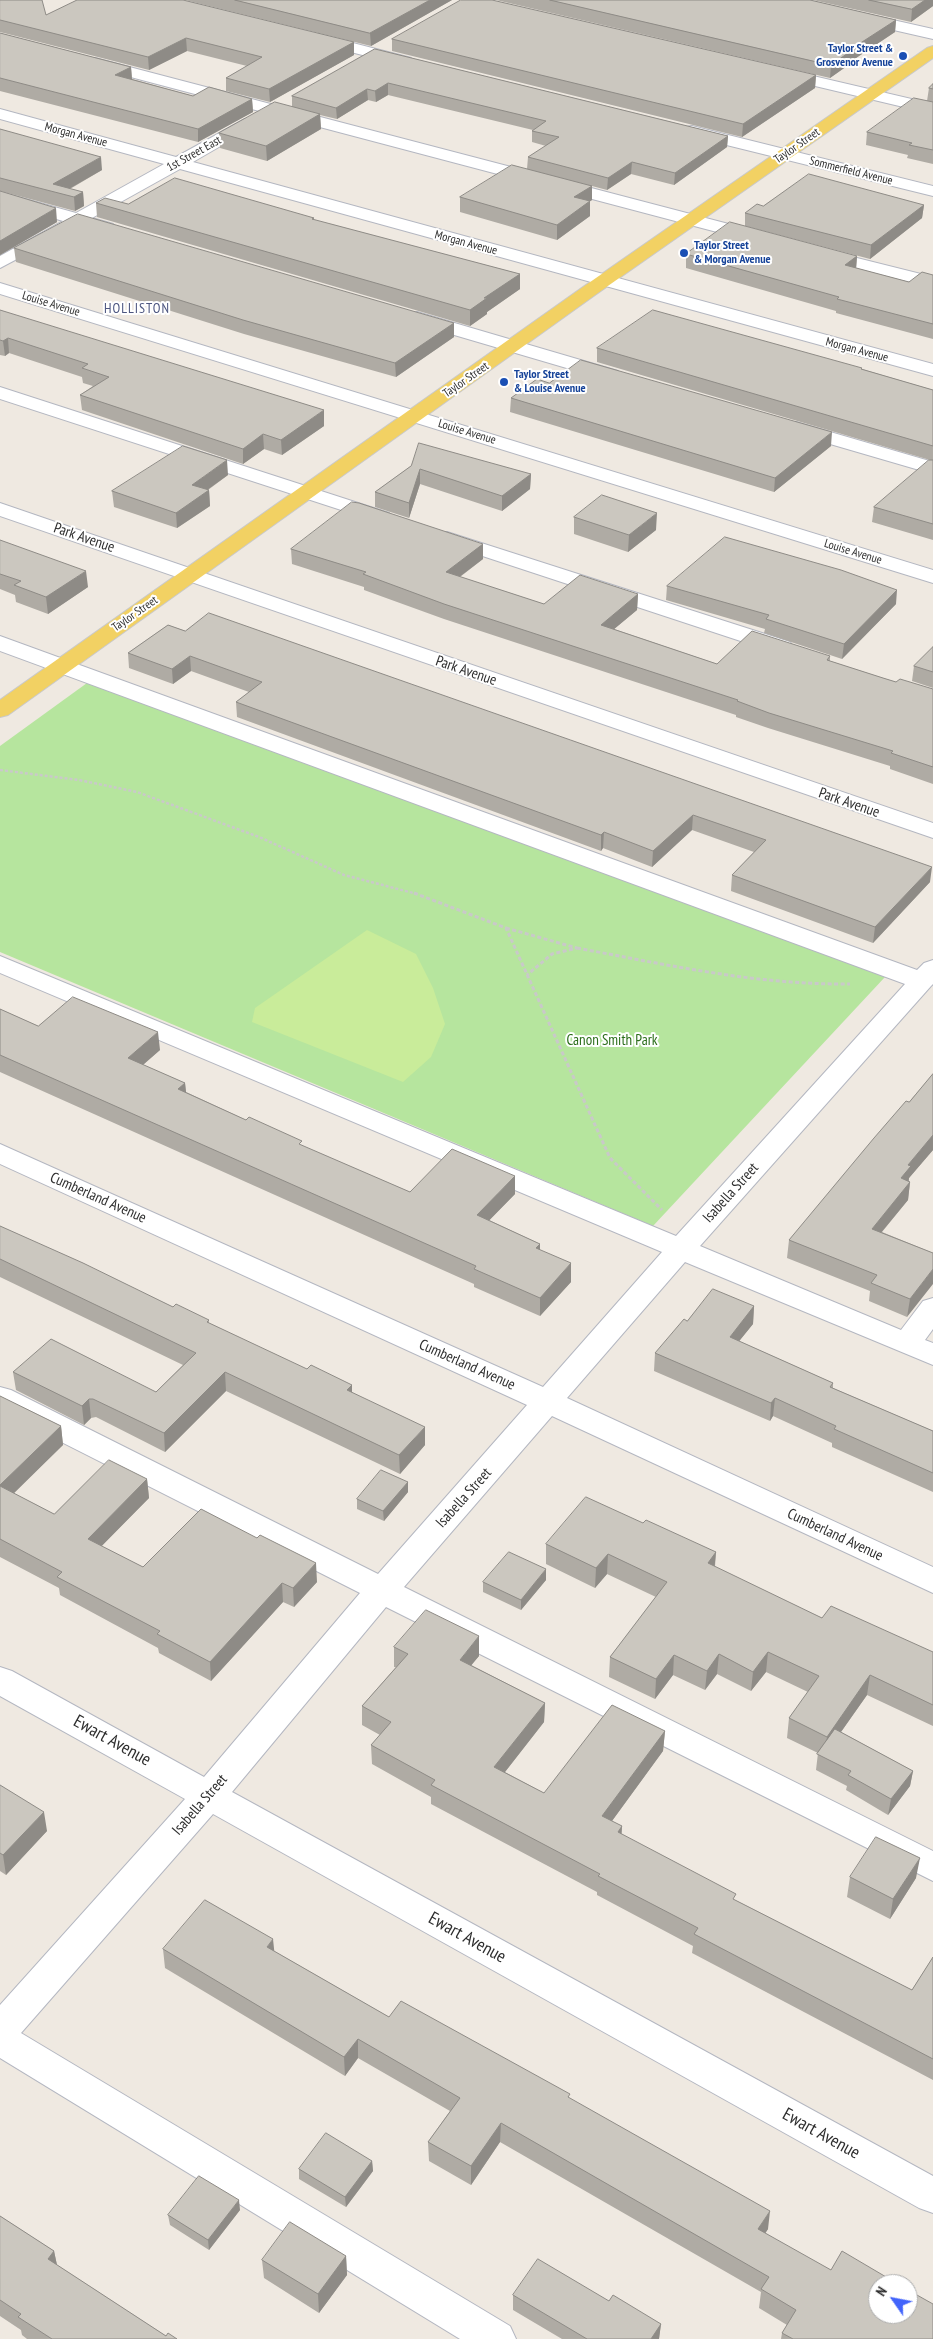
<!DOCTYPE html>
<style>
body{margin:0}
#map{position:relative;width:933px;height:2339px;overflow:hidden;background:#efe9e1;font-family:"PT Sans Narrow",sans-serif}
canvas{display:block}
.north{position:absolute;left:868px;top:2274px;width:50px;height:50px;box-sizing:border-box;background:#fff;border:1px solid #ababab;border-radius:50%;rotate:303deg;font-size:14px;font-weight:700;line-height:20px;text-align:center;color:#2e2e2e}
.north::after{content:'';display:block;margin:auto;width:18px;height:22px;background:#4264fb;clip-path:polygon(50% 0,100% 100%,50% 72%,0 100%)}
</style>
<div id="map">
<canvas width="933" height="2339"></canvas>
<div class="north">N</div>
</div>
<script>
const g = document.querySelector('canvas').getContext('2d');
g.lineJoin = 'round';
function paint(path, color) { g.fillStyle = color; g.fill(path, 'evenodd'); }
function strokePath(path, color, width, dash) { g.strokeStyle = color; g.lineWidth = width; g.lineCap = dash ? 'butt' : 'round'; g.setLineDash(dash || []); g.stroke(path); }
function drawText(font, color, halo, rows, align = 'center') {
  g.font = font + ' "PT Sans Narrow",sans-serif'; g.lineWidth = 4; g.setLineDash([]); g.textBaseline = 'middle'; g.strokeStyle = halo; g.fillStyle = color; for (const [text, x, y, turn = 0] of rows) {
    g.save(); g.translate(x, y); g.rotate((+turn || 0) * Math.PI / 180); g.textAlign = isNaN(turn) ? turn : align; if (halo) g.strokeText(text, 0, 0); g.fillText(text, 0, 0); g.restore();
  }
}
const green = new Path2D(`
 M87 683 885 977 653 1226 0 952V746Z`);
const pitch = new Path2D(`
 M367 930 416 954 433 988 445 1024 431 1057 403 1082 252 1022 255 1008Z`);
const pathFar1 = new Path2D(`
 M0 770 79 780 137 792 259 837 344 875 417 894`);
const path = new Path2D(`
 M414 893 506 928 610 1158 662 1210
 M506 928 577 948 552 954 527 975
 M577 948C668 965 757 985 850 984`);
const minor = new Path2D(`
 M776 0H804L933 29V39L784 5Z
 M318 34 411 58 413 61 405 66 312 42 310 39Z
 M95 58 763 233 766 237 763 241H751L89 66 87 63 89 60Z
 M779 68 933 104V114L773 76 771 73Z
 M0 109 176 157 245 119H257L259 122 257 125 193 162 933 364V376L180 169 92 218 113 224 116 228 113 232 107 233 79 226 0 268V256L63 221 0 202V192L76 213 164 164 0 119Z
 M692 126 933 186V196L686 135 684 131 686 127Z
 M821 249 933 277V288L815 258 812 254 815 250Z
 M0 283 933 570V583L0 294Z
 M417 312 618 371 621 375 618 379H604L410 322 408 318 410 314Z
 M0 387 389 513 392 517 389 521 382 523 375 521 0 399Z
 M796 422 933 462V474L789 432 786 428 789 424Z
 M0 503 933 823V838L0 516Z
 M447 532 790 642 793 647 790 652 782 654 774 652 440 542 437 538 440 534Z
 M0 636 917 970 924 963 933 960V984L931 986 700 1246 901 1330 923 1301 933 1298V1329L925 1340 933 1343V1365L685 1262 567 1398 933 1567V1593L552 1416 404 1587 933 1851V1881L386 1607 232 1792 933 2176V2213L919 2208 213 1814 21 2033 510 2326 516 2339H460L0 2058V2005L185 1799 0 1696V1667L12 1671 204 1777 360 1593 0 1411V1387L11 1390 378 1574 527 1405 0 1164V1144L543 1387 662 1252 0 973V956L676 1236 905 984 0 651Z`);
const major = new Path2D(`
 M933 46V58L595 295 8 715 0 717V700L583 287 927 48Z`);
const wall = new Path2D(`
 M0 0 46 15 354 42V55L270 102 226 91V78L247 66 187 51 149 70 0 32Z
 M185 0H452L371 46Z
 M496 0H810L896 20 895 32 847 64V66L830 78Z
 M813 0H933V6L911 22Z
 M0 33 131 67 132 79 193 96 252 99 253 112 198 142 0 91Z
 M392 39 816 75 815 88 742 137 392 51Z
 M375 49 728 136 727 147 674 185 631 174 607 190 592 186V200L590 201V216L557 240 460 212V197L527 169 528 157 546 146 532 142V131L533 130 388 95 376 102 368 100 337 119 320 115 321 129 267 161 220 148 219 133 292 107V96Z
 M933 84V164L907 158 908 155 866 145 867 132 927 101 929 88Z
 M0 129 102 170 70 189 83 192 84 206 75 211 0 191 57 222 0 255Z
 M96 203 128 204 314 218V220L520 274V289L487 312V314L470 326 97 217Z
 M924 205 922 218 870 259 745 226V213Z
 M14 248 454 323V337L396 377 244 334 16 262Z
 M686 254 857 256 856 268 909 282 933 275V339L836 313V311L686 268Z
 M0 310 324 426 282 455 264 449 243 464 82 410 80 395 93 386 83 383 82 377 9 353 5 356 0 355Z
 M597 348 862 369 933 390V540L872 522 874 507 930 460 597 362Z
 M549 383 831 446 774 492 510 412 511 398Z
 M411 466 531 474 530 489 502 511 420 484 409 518 375 507V492Z
 M228 475 208 490H209L210 506 177 528 114 507 112 491Z
 M574 517 656 530 628 552 574 534Z
 M0 540 88 587 48 614 16 602 15 595 0 589Z
 M483 544V559L460 577 544 604 638 594 637 610 614 629 717 664 830 656V661L883 678 896 682 933 689V784L890 769V766L768 728 736 717V715L444 619 364 590V587L292 564 291 549Z
 M667 586 896 604 842 659 764 633 765 629 666 600Z
 M168 625 930 882 873 943 731 891 732 875 754 852 692 830 652 867 603 848 601 851 237 717 236 702 249 692 191 671 173 684 129 668 128 653Z
 M933 647V688L912 681 914 666Z
 M0 1009 38 1026 160 1050 143 1065 185 1083 186 1092 302 1146 410 1192 515 1194 489 1220 540 1244V1250L571 1282 540 1316 474 1287V1284L0 1072Z
 M933 1074V1150L909 1178V1181L910 1182 908 1200 882 1232 933 1253 907 1317 869 1301 870 1291 787 1258 789 1240 909 1102Z
 M0 1226 173 1307 209 1320V1323L352 1392 425 1445 400 1474 226 1391 165 1452 96 1417 91 1418 84 1425 16 1390 13 1372 156 1392 183 1365 0 1277Z
 M754 1306 753 1324 739 1341 833 1383V1388L933 1431V1492L832 1447V1443L773 1416 770 1421 654 1371 655 1353 687 1321Z
 M0 1396 61 1426 63 1445 13 1493 54 1514 147 1479 149 1498 101 1546 143 1567 317 1582 294 1607 283 1602 211 1681 159 1653 158 1648 60 1595 59 1588 0 1557Z
 M408 1482V1492L384 1521 357 1509V1499Z
 M643 1523 716 1552 715 1567 822 1618 933 1652V1726L867 1695 841 1732 913 1771 910 1786 888 1815 846 1790 847 1786 816 1770 818 1753 787 1738 789 1718 808 1692 766 1672 751 1691 717 1674 705 1690 673 1675 655 1699 609 1677 610 1657 656 1597 607 1574 595 1588 546 1564V1544Z
 M546 1580 521 1610 483 1592V1582Z
 M394 1647 479 1656 471 1665 545 1703 544 1722 505 1772 544 1793 665 1731 663 1751 612 1821 622 1826 621 1834 735 1900 912 1990 933 1957V2080L692 1953 693 1946 597 1895V1892L431 1804V1797L372 1764 371 1745 380 1735 362 1725V1706L396 1667H394Z
 M0 1785 47 1831 6 1875 0 1871Z
 M850 1877 916 1878 890 1919 847 1897Z
 M163 1949 274 1951 389 2017 570 2099 768 2229 765 2233 933 2339H781L782 2333 787 2325 759 2308 761 2292 500 2142 471 2185 429 2161 428 2142 450 2111 358 2058 345 2076 165 1968Z
 M372 2161 373 2171 346 2207 299 2179V2169Z
 M240 2210 209 2250 170 2225 168 2215Z
 M0 2216 54 2251 57 2265 166 2336 177 2339H27L22 2335 21 2330 0 2316Z
 M346 2256 347 2275 319 2313 264 2278 262 2260Z
 M513 2295 609 2301 661 2324 659 2338V2339H562L513 2310Z`);
const shadedWall = new Path2D(`
 M430 0H452L371 46 370 33Z
 M925 0H933V6L911 22 912 9Z
 M896 20 895 32 847 64V66L830 78 831 65 845 53Z
 M186 38 187 51 149 70 148 57Z
 M354 42V55L270 102 269 89Z
 M131 67 132 80 115 75Z
 M816 75 815 88 742 137 743 124Z
 M388 83V95L376 102 375 91Z
 M367 89 368 100 337 119 336 108Z
 M252 99 253 112 198 142V129Z
 M320 114 321 129 267 161 266 146Z
 M728 136 727 147 674 185 675 173Z
 M101 157 102 170 60 194 53 184Z
 M632 162 631 174 607 190 608 178Z
 M592 186V200L574 212V197Z
 M83 192 84 206 75 211 74 197Z
 M590 201V216L557 240V225Z
 M924 205 922 218 870 259 871 245Z
 M56 208 57 222 0 255V241Z
 M857 256 856 270 845 265Z
 M520 274V289L487 312V314L470 326V310L484 298Z
 M454 323V337L396 377 395 363Z
 M8 338 9 353 5 356 3 341Z
 M324 410V426L282 455 281 440Z
 M832 432 831 446 774 492 775 478Z
 M263 434 264 449 243 464V449Z
 M227 460 228 475 193 500 192 485Z
 M420 469V484L409 518V503Z
 M531 474 530 489 502 511V496Z
 M209 490 210 506 177 528 176 513Z
 M657 513 656 530 628 552 629 535Z
 M483 544V559L446 587V572Z
 M86 571 88 587 48 614 46 597Z
 M897 590 896 604 842 659 844 644Z
 M638 594 637 610 601 640V625Z
 M190 656 191 671 173 684 172 669Z
 M693 815 692 830 652 867 653 851Z
 M604 832 603 848 601 851V835Z
 M932 867 930 882 873 943 875 927Z
 M158 1032 160 1050 130 1076 128 1058Z
 M185 1083 187 1101 178 1089Z
 M933 1135V1150L909 1178 908 1183 901 1178 908 1165Z
 M515 1176V1194L477 1233V1215Z
 M910 1182 908 1200 870 1246 872 1229Z
 M540 1244V1262L536 1248Z
 M571 1263V1282L540 1316V1298Z
 M933 1269V1284L907 1317 910 1299Z
 M754 1306 753 1324 728 1355 730 1337Z
 M225 1372 226 1391 165 1452 164 1433Z
 M352 1385V1403L347 1390Z
 M775 1398 773 1416 770 1421 771 1403Z
 M89 1399 91 1418 84 1425 82 1406Z
 M61 1426 63 1445 2 1505 0 1495V1485Z
 M425 1427V1445L400 1474 399 1455Z
 M147 1479 149 1498 90 1558 88 1539Z
 M408 1482V1492L384 1521 383 1511Z
 M716 1552 714 1572 708 1563Z
 M608 1554 607 1574 595 1588 596 1568Z
 M316 1563 317 1582 294 1607 293 1588Z
 M546 1569V1580L521 1610V1600Z
 M282 1583 283 1602 211 1681 210 1662Z
 M479 1636V1656L460 1679V1660Z
 M768 1652 766 1672 751 1691 753 1672Z
 M719 1654 717 1674 705 1690 707 1671Z
 M674 1655 673 1675 655 1699 656 1679Z
 M870 1675 867 1695 824 1756 827 1737Z
 M545 1703 544 1722 494 1786V1767Z
 M665 1731 663 1751 601 1836 602 1816Z
 M913 1771 910 1786 888 1815 891 1799Z
 M44 1812 47 1831 6 1875 3 1855Z
 M622 1826 621 1846 618 1832Z
 M920 1858 916 1878 890 1919 893 1899Z
 M273 1939 275 1958 267 1947Z
 M358 2039V2058L345 2076 344 2057Z
 M501 2123 500 2142 471 2185V2166Z
 M372 2161 373 2171 346 2207 345 2197Z
 M239 2200 240 2210 209 2250 208 2240Z
 M770 2211 768 2229 756 2248 758 2229Z
 M54 2251 58 2270 48 2259Z
 M346 2256 347 2275 319 2313 318 2294Z
 M661 2324 659 2339H651Z`);
const building = new Path2D(`
 M0 0H42L46 15 77 0H183L354 42 269 89 226 78 262 57 186 38 148 57 0 20Z
 M235 0H430L370 33Z
 M461 0H492L816 75 743 124 392 39Z
 M550 0H810L896 20 845 53H848L831 65Z
 M869 0H925L912 9Z
 M0 33 131 67 115 75 193 96 209 87 252 99 198 129 0 78Z
 M375 49 728 136 675 173 632 162 608 178 528 157 559 137 532 131 546 121 388 83 375 91 367 89 336 108 292 96Z
 M933 84V89L929 88Z
 M914 98 933 102V150L909 145 912 143 867 132Z
 M275 102 320 114 266 146 219 133Z
 M0 129 101 157 53 184 83 192 74 197 0 178Z
 M512 165 592 186 574 197 590 201 557 225 460 197Z
 M809 174 924 205 871 245 745 213 757 204 763 206Z
 M175 178 314 218 312 219 520 274 484 298H487L470 310 96 203 105 198 128 204Z
 M0 191 56 208 0 241Z
 M78 214 454 323 395 363 243 320 14 248Z
 M730 222 857 256 845 265 909 282 922 272 933 275V324L837 299 839 297 686 254Z
 M0 310 324 410 281 440 263 434 243 449 80 395 109 377 82 368 88 364 8 338 3 341 0 340Z
 M653 310 862 368 861 369 933 390V446L597 348Z
 M581 360 832 432 775 478 511 398 537 379 549 383Z
 M419 443 531 474 502 496 420 469 409 503 375 492 411 466Z
 M183 446 227 460 192 485 209 490 176 513 112 491Z
 M929 460H933V524L874 507Z
 M602 495 657 513 629 535 574 517Z
 M352 502 359 503 483 544 446 572 544 604 580 575 638 594 601 625 717 664 752 631 830 656 827 660 883 678 896 682 900 679 933 689V767L891 753 893 751 769 713 737 701 738 700 444 604 363 574 366 572 291 549Z
 M725 537 841 570 897 590 844 644 766 619 769 615 667 586Z
 M0 540 86 571 46 597 14 585 21 581 0 574Z
 M209 613 932 867 875 927 732 875 766 840 693 815 653 851 604 832 601 835 236 702 262 682 190 656 172 669 128 653 168 625 185 631Z
 M933 647V672L914 666Z
 M73 997 158 1032 128 1058 185 1083 178 1089 246 1120 249 1117 302 1141 299 1144 410 1192 452 1149 515 1176 477 1215 540 1244 536 1248 571 1263 540 1298 474 1269 476 1266 0 1055V1009L38 1026Z
 M933 1074V1135L908 1165 911 1166 901 1178 910 1182 872 1229 933 1253V1269L910 1299 871 1283 877 1275 789 1240 874 1138 906 1101 909 1102Z
 M0 1226 83 1263 173 1307 176 1304 209 1320 207 1322 307 1369 311 1365 352 1385 347 1390 425 1427 399 1455 225 1372 164 1433 93 1399H89L82 1406 13 1372 51 1339 156 1392 196 1353 0 1259Z
 M713 1289 754 1306 730 1337 833 1383 830 1387 933 1431V1473L834 1429 836 1426 775 1398 771 1403 655 1353 684 1319 687 1321Z
 M0 1396 61 1426 0 1485Z
 M109 1460 147 1479 88 1539 143 1567 201 1509 257 1538 260 1535 316 1563 293 1588 282 1583 210 1662 157 1634 160 1631 57 1577 62 1572 0 1539V1486L54 1514Z
 M381 1470 408 1482 383 1511 357 1499Z
 M586 1497 643 1523 646 1520 716 1552 708 1563 822 1618 831 1606 933 1652V1705L870 1675 827 1737 789 1718 819 1676 768 1652 753 1672 719 1654 707 1671 674 1655 656 1679 610 1657 667 1582 608 1554 596 1568 546 1544Z
 M509 1552 546 1569 521 1600 483 1582Z
 M426 1610 479 1636 460 1660 545 1703 494 1767 544 1793 612 1705 665 1731 602 1816 622 1826 618 1832 736 1894 733 1899 912 1990 933 1957V2059L694 1934 698 1928 598 1876 600 1874 431 1785 435 1780 371 1745 391 1722 362 1706 408 1654 394 1647Z
 M835 1729 913 1771 891 1799 848 1775 851 1771 817 1754Z
 M0 1785 44 1812 3 1855 0 1853Z
 M876 1837 920 1858 893 1899 850 1877Z
 M205 1900 273 1939 267 1947 389 2017 401 2001 570 2094 568 2097 770 2211 758 2229 831 2270 842 2251 898 2284H878V2314H908V2290L933 2304V2339H793L782 2333 796 2310 761 2289 769 2277 501 2123 471 2166 428 2142 460 2098 358 2039 344 2057 163 1949Z
 M326 2133 372 2161 345 2197 299 2169Z
 M199 2176 239 2200 208 2240 168 2215Z
 M0 2216 54 2251 48 2259 166 2336 168 2333 177 2339H52L18 2317 21 2314 0 2300Z
 M290 2222 346 2256 318 2294 262 2260Z
 M538 2259 609 2301 613 2295 661 2324 651 2339H587L513 2295Z`);
const markers = [
 [903,56,5,"#1a4fb4"],
 [684,253,5,"#1a4fb4"],
 [504,382,5,"#1a4fb4"]
];
const farTransitnames = [
 ["Taylor Street &",893,49,"right"],
 ["Grosvenor Avenue",893,63,"right"],
 ["Taylor Street",694,246],
 ["& Morgan Avenue",694,260],
 ["Taylor Street",514,375],
 ["& Louise Avenue",514,389]
];
const farStreetnames = [
 ["Morgan Avenue",76,135,15],
 ["Taylor Street",797,146,-35],
 ["1st Street East",194,154,-29],
 ["Sommerfield Avenue",851,171,14],
 ["Morgan Avenue",466,243,15],
 ["Louise Avenue",51,304,17],
 ["Morgan Avenue",857,350,15],
 ["Taylor Street",466,380,-35],
 ["Louise Avenue",467,432,17],
 ["Louise Avenue",853,552,17],
 ["Taylor Street",135,614,-35]
];
const farNeighbourhoodnames = [
 ["HOLLISTON",137,309]
];
const streetNames = [
 ["Park Avenue",84,538,19],
 ["Park Avenue",466,671,19],
 ["Park Avenue",849,803,19],
 ["Isabella Street",731,1193,-48],
 ["Cumberland Avenue",98,1198,24],
 ["Cumberland Avenue",467,1365,24],
 ["Isabella Street",464,1498,-48],
 ["Cumberland Avenue",835,1535,25],
 ["Isabella Street",200,1805,-49]
];
const parkNames = [
 ["Canon Smith Park",612,1041]
];
const nearStreetnames = [
 ["Ewart Avenue",112,1741,29],
 ["Ewart Avenue",467,1938,29],
 ["Ewart Avenue",821,2134,29]
];
paint(green, '#b6e59e');
paint(pitch, '#c9ec9a');
strokePath(minor, '#b4b7c1', 2);
strokePath(major, '#c9c9c9', 2);
strokePath(pathFar1, '#c9c9c9', 2.5, [3, 2]);
strokePath(path, '#c9c9c9', 3, [4, 2.5]);
paint(minor, '#fff');
paint(major, '#f2d163');
paint(wall, '#afaba4');
paint(shadedWall, '#8e8b86');
paint(building, '#cbc7bf');
strokePath(building, '#8e8b86', 1);
for (const [x, y, r, color] of markers) { const dot = new Path2D(); dot.arc(x, y, r, 0, 2 * Math.PI); g.fillStyle = color; g.fill(dot); strokePath(dot, '#fff', 2); }
drawText('bold 12px', '#164399', '#fff', farTransitnames, 'left');
drawText('12px', '#2e2e2e', '#fff', farStreetnames);
g.letterSpacing = '1px';
drawText('14px', '#4d5680', '#fff', farNeighbourhoodnames);
g.letterSpacing = '0px';
drawText('15px', '#2e2e2e', '#fff', streetNames);
drawText('15px', '#2c6e1b', '#fff', parkNames);
drawText('18px', '#2e2e2e', '#fff', nearStreetnames);
</script>
